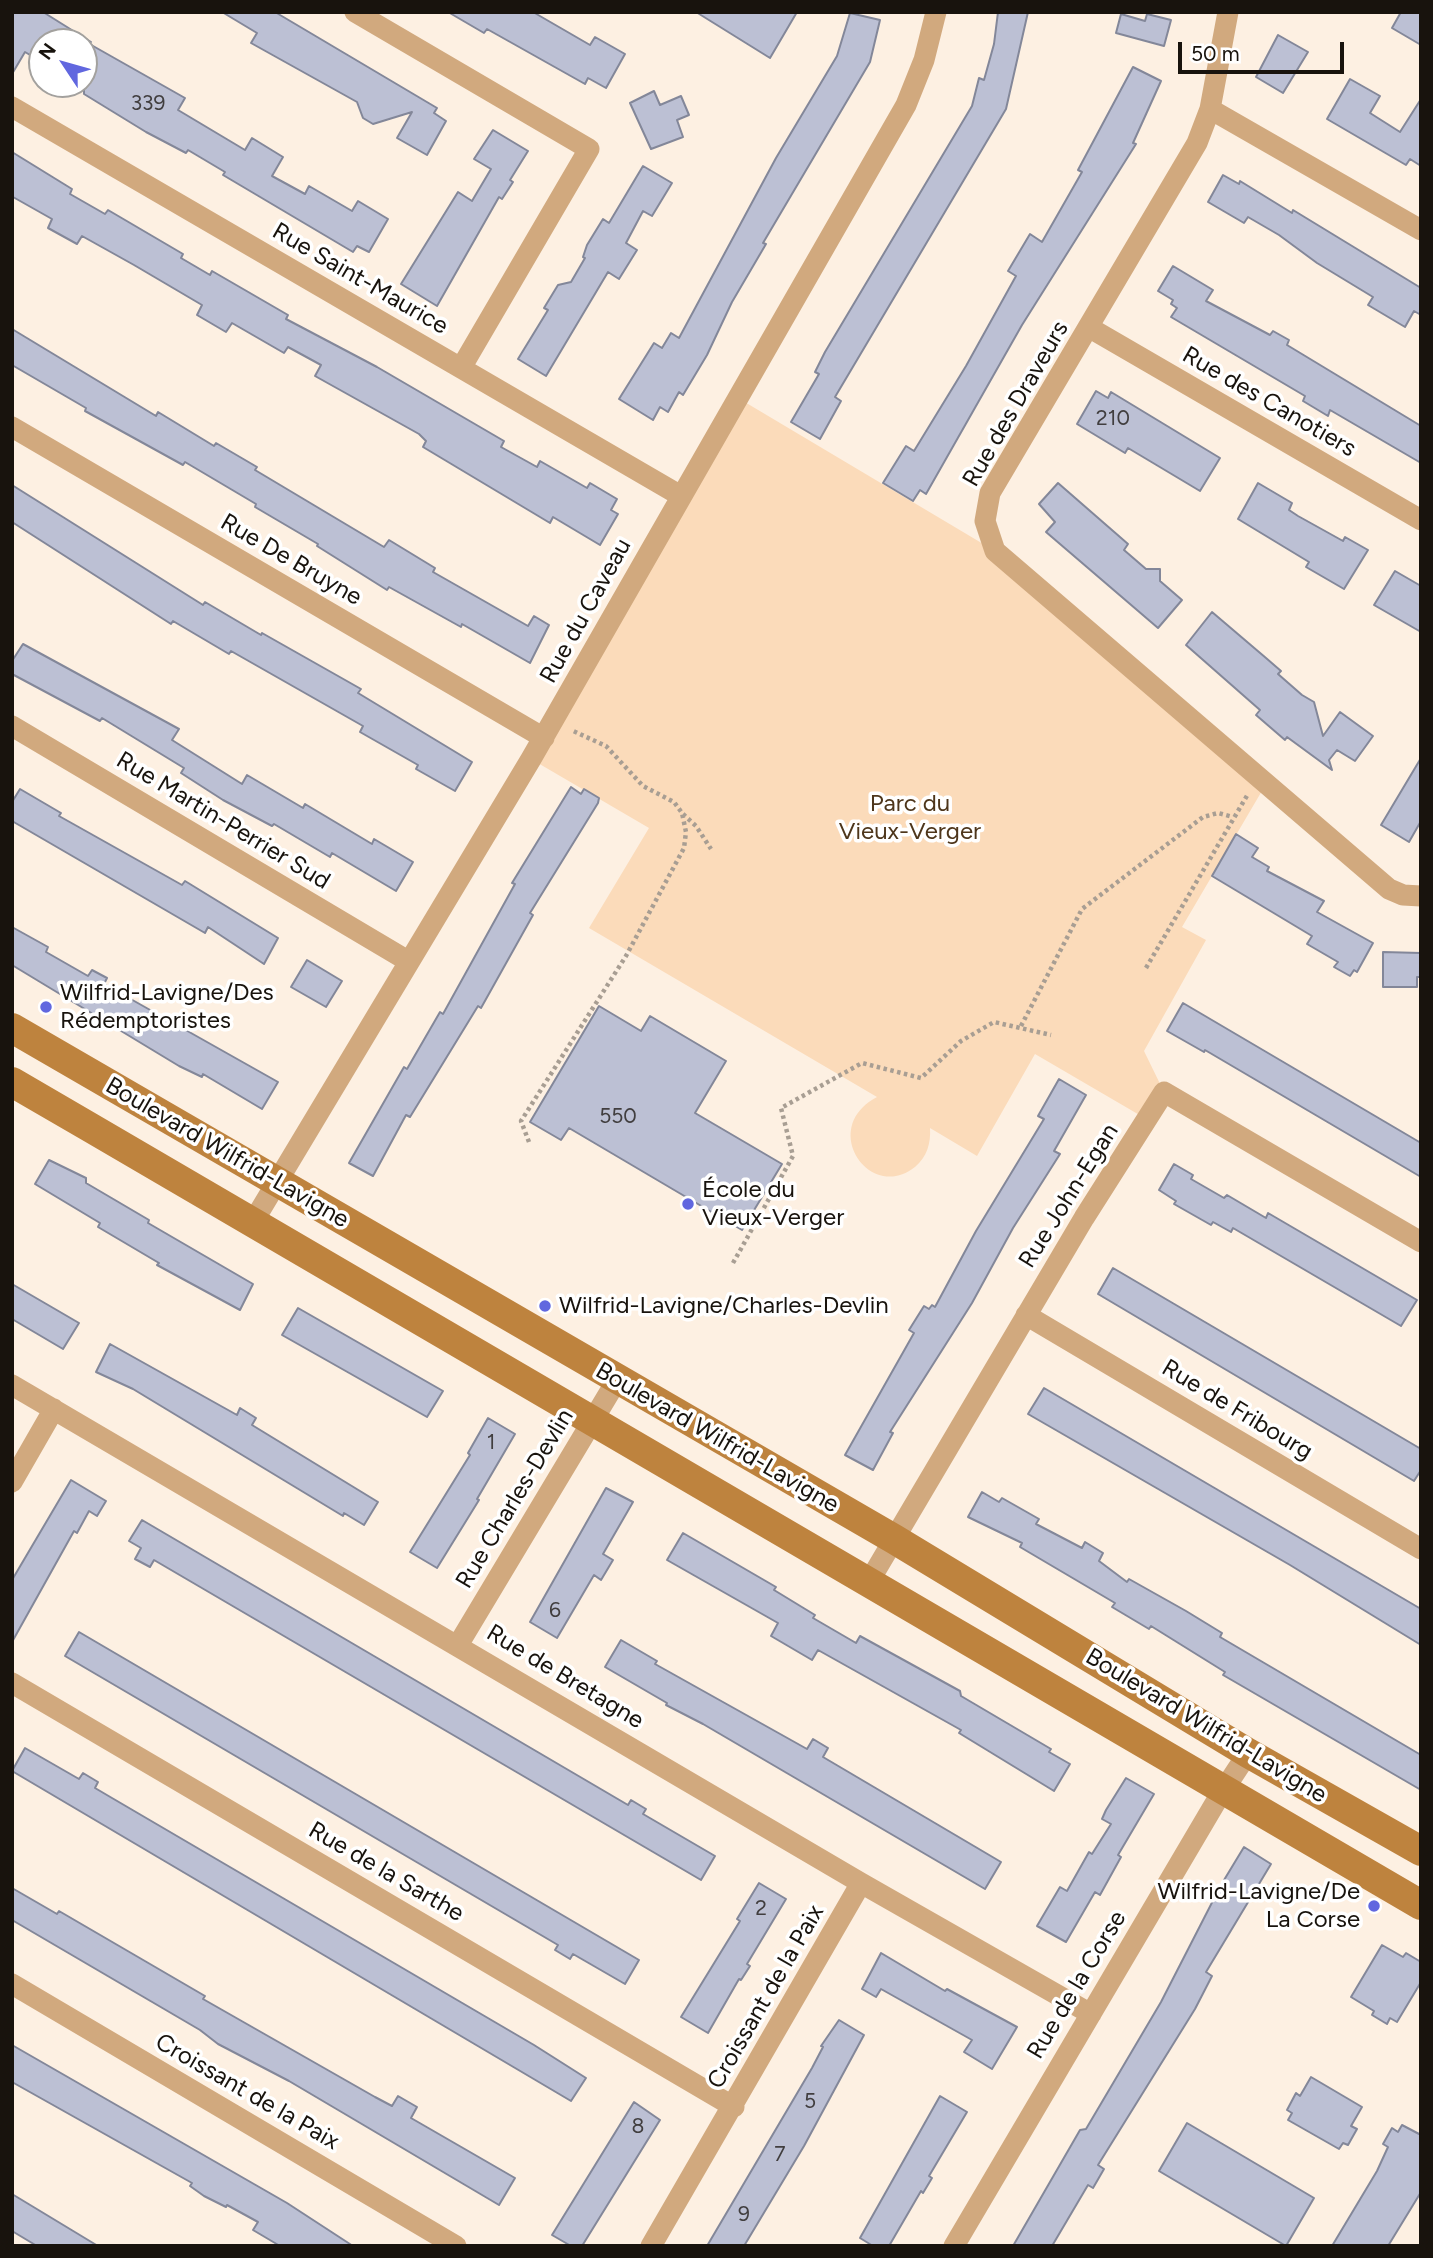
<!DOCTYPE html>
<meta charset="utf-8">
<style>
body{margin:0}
#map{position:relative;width:1433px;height:2258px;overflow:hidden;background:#fdf0e2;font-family:Figtree,sans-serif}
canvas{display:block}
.frame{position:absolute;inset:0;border:14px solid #18130d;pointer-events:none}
.north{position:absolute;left:28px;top:28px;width:70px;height:70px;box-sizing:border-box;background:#fff;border:2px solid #a3a19e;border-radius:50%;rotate:306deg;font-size:19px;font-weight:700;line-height:28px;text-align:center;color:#18130d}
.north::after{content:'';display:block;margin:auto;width:24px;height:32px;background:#6167df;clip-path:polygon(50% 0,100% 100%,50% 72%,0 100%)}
.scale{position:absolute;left:1178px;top:42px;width:166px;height:32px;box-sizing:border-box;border:4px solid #18130d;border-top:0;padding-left:9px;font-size:21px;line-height:24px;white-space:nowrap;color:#18130d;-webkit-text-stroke:5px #fff;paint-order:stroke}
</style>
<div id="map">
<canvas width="1433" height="2258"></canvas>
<div class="frame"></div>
<div class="north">N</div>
<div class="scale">50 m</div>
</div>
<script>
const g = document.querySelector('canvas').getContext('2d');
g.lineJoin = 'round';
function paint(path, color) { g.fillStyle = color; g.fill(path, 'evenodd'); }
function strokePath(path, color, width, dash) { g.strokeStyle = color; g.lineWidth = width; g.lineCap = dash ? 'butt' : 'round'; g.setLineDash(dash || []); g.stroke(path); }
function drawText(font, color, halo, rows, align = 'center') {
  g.font = font + ' Figtree,sans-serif'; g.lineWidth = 7; g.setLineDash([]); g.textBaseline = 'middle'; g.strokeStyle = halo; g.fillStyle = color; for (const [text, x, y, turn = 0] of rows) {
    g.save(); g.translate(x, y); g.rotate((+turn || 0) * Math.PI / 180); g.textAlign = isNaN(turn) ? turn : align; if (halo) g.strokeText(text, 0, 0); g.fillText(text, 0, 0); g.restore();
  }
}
const green = new Path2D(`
 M738 398 995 551 1266 784 1182 927 1206 940 1144 1051 1164 1092 1148 1120 1035 1054 977 1156 930 1128C931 1143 927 1157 915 1167 870 1203 818 1128 877 1097L589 928 649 828 531 759Z`);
const building = new Path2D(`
 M12 12H43L91 42H86L185 98 178 110 245 150 252 138 283 157 272 176 305 194 309 186 352 211 358 201 388 219 369 252 357 246 353 252 223 175 225 172 188 150 186 153 146 132 84 94V42H42V62L25 52 12 74Z
 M222 12H275L437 108 434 113 446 121 427 155 397 138 412 112 373 124 363 118 357 102 251 43 257 33Z
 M448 12H533L590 45 595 37 625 54 606 88 588 78 585 84 487 29 484 33Z
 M696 12H797L770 58Z
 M998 12H1028L1006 109 835 397 841 401 820 439 791 422 819 374 815 372 825 352 972 106 979 78 984 80 994 44Z
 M1401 12H1421V45L1392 28Z
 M850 13 880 20 870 62 763 243 766 244 732 302 707 355 683 395 679 392 668 412 660 407 653 420 619 399 654 343 662 348 671 333 679 338 776 158 837 56Z
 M1121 14 1145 21 1147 14 1171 20 1164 46 1116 33Z
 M1278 35 1308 52 1283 93 1256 77Z
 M1133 67 1161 81 1133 143 1136 144 1022 325 926 494 920 490 913 501 883 483 906 446 914 451 966 366 1016 276 1008 271 1030 234 1042 242 1082 172 1078 170Z
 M1350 79 1380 96 1370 113 1400 132 1421 99V166L1410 159 1406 165 1327 119Z
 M654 91 660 105 681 96 689 115 677 120 683 137 651 149 630 103Z
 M493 130 528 151 510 180 513 182 502 199 499 197 437 306 401 284 458 192 472 201 491 169 474 159Z
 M12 152 72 189 70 194 105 214 108 210 183 254 181 258 210 275 212 271 288 315 286 319 377 367 504 441 501 447 537 467 540 461 587 488 590 483 617 499 611 510 618 514 600 545 553 517 550 523 423 447 426 441 419 434 315 376 321 365 288 347 284 353 232 323 226 332 197 315 202 305 134 265 82 236 77 244 48 228 52 219 13 197 12 199Z
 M643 166 672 183 652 216 643 211 626 243 637 250 619 279 608 272 546 376 518 359 548 310 544 308 558 285 571 282 585 258 583 257 587 245 603 219 609 223Z
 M1223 175 1239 184 1240 181 1292 213 1293 210 1421 288V315L1414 311 1405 327 1368 305 1373 297 1317 263 1279 235 1248 217 1244 223 1208 202Z
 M1173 266 1213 290 1206 301 1270 335 1273 331 1289 340 1287 345 1421 426V463L1330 410 1328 416 1303 401 1305 396 1171 317 1177 308 1171 304 1173 300 1158 291Z
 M12 329 156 416 158 412 214 446 216 443 257 467 255 470 384 547 389 540 435 568 433 572 528 626 534 616 549 625 530 663 462 624 461 627 389 587 387 590 317 546 318 544 255 507 256 504 185 462 183 465 85 411 86 408 12 365Z
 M1096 391 1108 398 1111 392 1220 458 1200 491 1128 448 1125 453 1077 424Z
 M1058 483 1128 544 1124 550 1146 569H1160V581L1182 600 1158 628 1046 532 1055 522 1039 504Z
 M1258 483 1292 503 1289 510 1298 516 1343 541 1345 537 1368 550 1344 589 1306 567 1309 562 1238 519Z
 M12 485 203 605 205 602 261 635 262 633 361 689 358 693 472 762 455 791 416 769 418 765 360 732 363 726 231 651 229 654 173 621 171 624 12 522Z
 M1395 571 1421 586V632L1374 605Z
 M1212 612 1266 658 1281 671 1278 674 1302 695 1314 702 1323 736 1340 712 1373 736 1355 761 1337 750 1329 760 1332 770 1287 737 1285 740 1256 715 1260 710 1186 645Z
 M23 644 179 729 172 740 242 784 247 775 303 808 305 804 372 844 374 839 413 862 396 891 332 853 330 857 274 824 272 826 223 800 181 773 184 768 102 718 100 721 12 674V661Z
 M1421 758V821L1409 842 1381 825Z
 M571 787 581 794 584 789 599 798 598 803 530 913 533 915 481 1008 478 1006 410 1117 406 1115 373 1176 349 1163 404 1067 407 1069 440 1012 443 1014 515 884 512 883Z
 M20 789 61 813 59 816 182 885 185 881 278 938 264 964 208 927 205 933 12 821V802Z
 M1236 834 1258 848 1252 857 1269 867 1267 871 1324 901 1317 912 1373 943 1357 972 1354 970 1350 976 1334 967 1338 962 1307 944 1312 936 1212 876Z
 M12 927 48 947 46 952 88 976 92 970 107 978 104 984 278 1082 262 1109 203 1074 202 1077 179 1066 12 965Z
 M1383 952 1421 953V977H1417V987H1383Z
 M307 960 342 981 326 1007 291 987Z
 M1183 1003 1421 1143V1177L1205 1050 1204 1052 1167 1031Z
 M599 1006 641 1031 650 1016 726 1061 695 1113 782 1164 742 1230 569 1128 561 1140 530 1122Z
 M1059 1079 1086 1095 1054 1151 1060 1154 1013 1228 972 1303 890 1432 893 1433 873 1470 845 1455 914 1333 909 1330 924 1306 929 1309 932 1305 935 1307 976 1231 1044 1119 1038 1116Z
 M49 1160 86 1178V1183L149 1220 148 1223 253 1284 240 1310 157 1265 159 1263 98 1227 100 1223 35 1184Z
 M1174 1164 1193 1175 1191 1179 1224 1198 1227 1195 1266 1218 1268 1213 1417 1300 1401 1326 1233 1228 1231 1232 1213 1222 1211 1225 1174 1204 1176 1201 1159 1190Z
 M1113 1268 1421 1449V1470L1414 1481 1098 1294Z
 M12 1284 79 1323 63 1349 12 1319Z
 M298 1308 443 1391 427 1417 282 1335Z
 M110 1344 237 1415 240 1408 256 1418 252 1425 378 1502 364 1525 344 1513 343 1516 133 1389 96 1372Z
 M1044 1388 1421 1609V1645L1290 1565 1028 1414Z
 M488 1418 515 1434 477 1499 479 1500 437 1568 410 1552 470 1455 468 1453Z
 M71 1480 106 1501 97 1516 89 1511 77 1533 74 1531 12 1642V1580Z
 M606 1488 633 1502 603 1554 613 1560 601 1580 594 1575 557 1638 530 1622Z
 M982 1492 999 1502 1002 1498 1039 1519 1036 1524 1082 1548 1085 1542 1103 1553 1099 1561 1127 1582 1129 1579 1186 1611 1222 1633 1220 1637 1421 1755V1790L1242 1686 1223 1675 1225 1672 1151 1626 1149 1629 1112 1607 1115 1603 1020 1547 1022 1543 968 1517Z
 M142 1520 628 1805 631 1800 646 1809 643 1814 715 1856 701 1880 154 1560 150 1567 135 1559 141 1548 129 1541Z
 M683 1533 776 1587 774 1590 815 1615 813 1618 856 1643 860 1636 960 1691 961 1696 1051 1749 1049 1752 1070 1764 1054 1791 959 1733 961 1730 818 1650 812 1660 771 1636 778 1623 667 1560Z
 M79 1632 639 1960 625 1984 573 1954 570 1959 555 1950 558 1945 65 1656Z
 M621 1640 657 1661 655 1664 807 1749 813 1739 828 1748 823 1757 1001 1862 985 1889 703 1724 666 1705 667 1703 605 1667Z
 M25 1748 79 1779 83 1773 98 1782 95 1788 112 1798 534 2045 586 2078 571 2101 12 1771Z
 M1126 1778 1154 1794 1118 1855 1121 1857 1100 1895 1095 1892 1066 1942 1037 1926 1060 1887 1067 1891 1089 1852 1092 1854 1111 1824 1102 1819 1106 1810Z
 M1244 1847 1271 1864 1206 1972 1212 1976 1195 2009 1098 2165 1104 2169 1093 2188 1088 2185 1052 2246H1013L1080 2130 1086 2129 1161 2002 1221 1885Z
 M759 1883 786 1899 747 1964 750 1966 741 1980 739 1979 708 2033 681 2017 740 1921 737 1919Z
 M12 1888 57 1914 59 1911 205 1996 203 1999 375 2097 392 2106 398 2096 417 2107 411 2118 515 2178 499 2205 289 2081 218 2044 200 2030 12 1920Z
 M1382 1945 1403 1957 1406 1953 1421 1962V1982L1397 2022 1390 2018 1387 2024 1372 2015 1374 2011 1351 1997Z
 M881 1953 945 1991 947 1989 1017 2027 992 2069 964 2052 972 2040 881 1989 876 1997 862 1989Z
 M839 2020 864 2035 804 2146 744 2246H707L812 2068 823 2047 821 2046Z
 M12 2045 287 2203 353 2246H280L253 2230 258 2222 227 2205 226 2207 204 2196 190 2186 192 2183 12 2082Z
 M1311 2077 1362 2107 1351 2126 1357 2129 1348 2145 1343 2143 1339 2149 1288 2120 1292 2113 1287 2110 1296 2093 1300 2096Z
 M940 2096 967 2112 929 2176 932 2178 923 2193 921 2191 889 2246H873L860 2238Z
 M634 2102 660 2120 582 2246H571L552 2235Z
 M1187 2123 1314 2198 1286 2246 1159 2171Z
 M1402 2125 1421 2135V2192L1388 2246H1332L1377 2171 1388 2147 1383 2144 1392 2128 1398 2132Z
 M12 2194 98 2246H37L12 2231Z`);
const path = new Path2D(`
 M683 814 696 826 711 849
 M1146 968 1248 794
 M1021 1026 1082 909 1203 817 1218 813 1233 817
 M529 1142 521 1121 626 956 684 848 686 832 682 813 674 802 643 786 606 746 571 730
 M733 1263 793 1156 781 1108 862 1063 921 1078 961 1041 994 1022 1051 1035`);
const minor = new Path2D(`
 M355 12 589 149 461 368
 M1228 12 1210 109 1197 143 990 493 985 521 995 551 1389 889 1403 895 1421 896
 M12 107 681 496
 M1210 109 1421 230
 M1090 328 1421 520
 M12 427 544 738
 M12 726 408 961
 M253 1222 531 759 906 105 924 60 936 12
 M1026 1315 1421 1549
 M12 1385 861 1883 1091 2014
 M12 1482 54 1409
 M867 1585 1084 1218 1164 1092 1421 1242
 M458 1645 617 1380
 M12 1683 734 2107
 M12 1984 456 2246
 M651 2246 861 1883
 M954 2246 1217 1800 1248 1753`);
const secondary = new Path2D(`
 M12 1028 894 1539 1248 1753 1421 1851
 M12 1082C482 1355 949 1633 1421 1905`);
const markers = [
 [46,1007,7,"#6167df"],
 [688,1204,7,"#6167df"],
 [545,1306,7,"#6167df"],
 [1374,1906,7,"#6167df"]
];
const numberNames = [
 ["339",148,104],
 ["210",1113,419],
 ["550",618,1117],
 ["1",491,1443],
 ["6",555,1611],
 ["2",761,1909],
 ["5",810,2102],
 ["8",638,2127],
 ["7",780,2155],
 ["9",744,2215]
];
const streetNames = [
 ["Rue Saint-Maurice",360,279,30],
 ["Rue des Canotiers",1269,402,30],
 ["Rue des Draveurs",1016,404,-60],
 ["Rue De Bruyne",291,560,30],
 ["Rue du Caveau",586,611,-61],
 ["Rue Martin-Perrier Sud",223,821,31],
 ["Boulevard Wilfrid-Lavigne",227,1153,30],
 ["Rue John-Egan",1069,1196,-58],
 ["Rue de Fribourg",1237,1410,31],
 ["Boulevard Wilfrid-Lavigne",717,1438,30],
 ["Rue Charles-Devlin",515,1499,-59],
 ["Rue de Bretagne",565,1677,31],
 ["Boulevard Wilfrid-Lavigne",1206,1726,31],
 ["Rue de la Sarthe",386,1872,30],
 ["Rue de la Corse",1077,1985,-59],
 ["Croissant de la Paix",766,1997,-60],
 ["Croissant de la Paix",247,2092,30]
];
const parkNames = [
 ["Parc du",910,804],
 ["Vieux-Verger",910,832]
];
const poiNames = [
 ["Wilfrid-Lavigne/Des",60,993],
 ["Rédemptoristes",60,1021],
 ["École du",702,1190],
 ["Vieux-Verger",702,1218],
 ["Wilfrid-Lavigne/Charles-Devlin",559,1306],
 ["Wilfrid-Lavigne/De",1360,1892,"right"],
 ["La Corse",1360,1920,"right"]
];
paint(green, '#fbdbba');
paint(building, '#bcc0d4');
strokePath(building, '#838799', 2);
strokePath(path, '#a89e93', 4.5, [3.5, 3.5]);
strokePath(minor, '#d1a97e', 21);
strokePath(secondary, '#be833e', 30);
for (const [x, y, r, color] of markers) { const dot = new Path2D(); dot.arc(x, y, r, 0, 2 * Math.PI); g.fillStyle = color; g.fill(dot); strokePath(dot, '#fff', 2.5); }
drawText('21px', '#413e3f', null, numberNames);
drawText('24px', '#18130d', '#fff', streetNames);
drawText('24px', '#4e361b', '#fff', parkNames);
drawText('24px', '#18130d', '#fff', poiNames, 'left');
</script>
